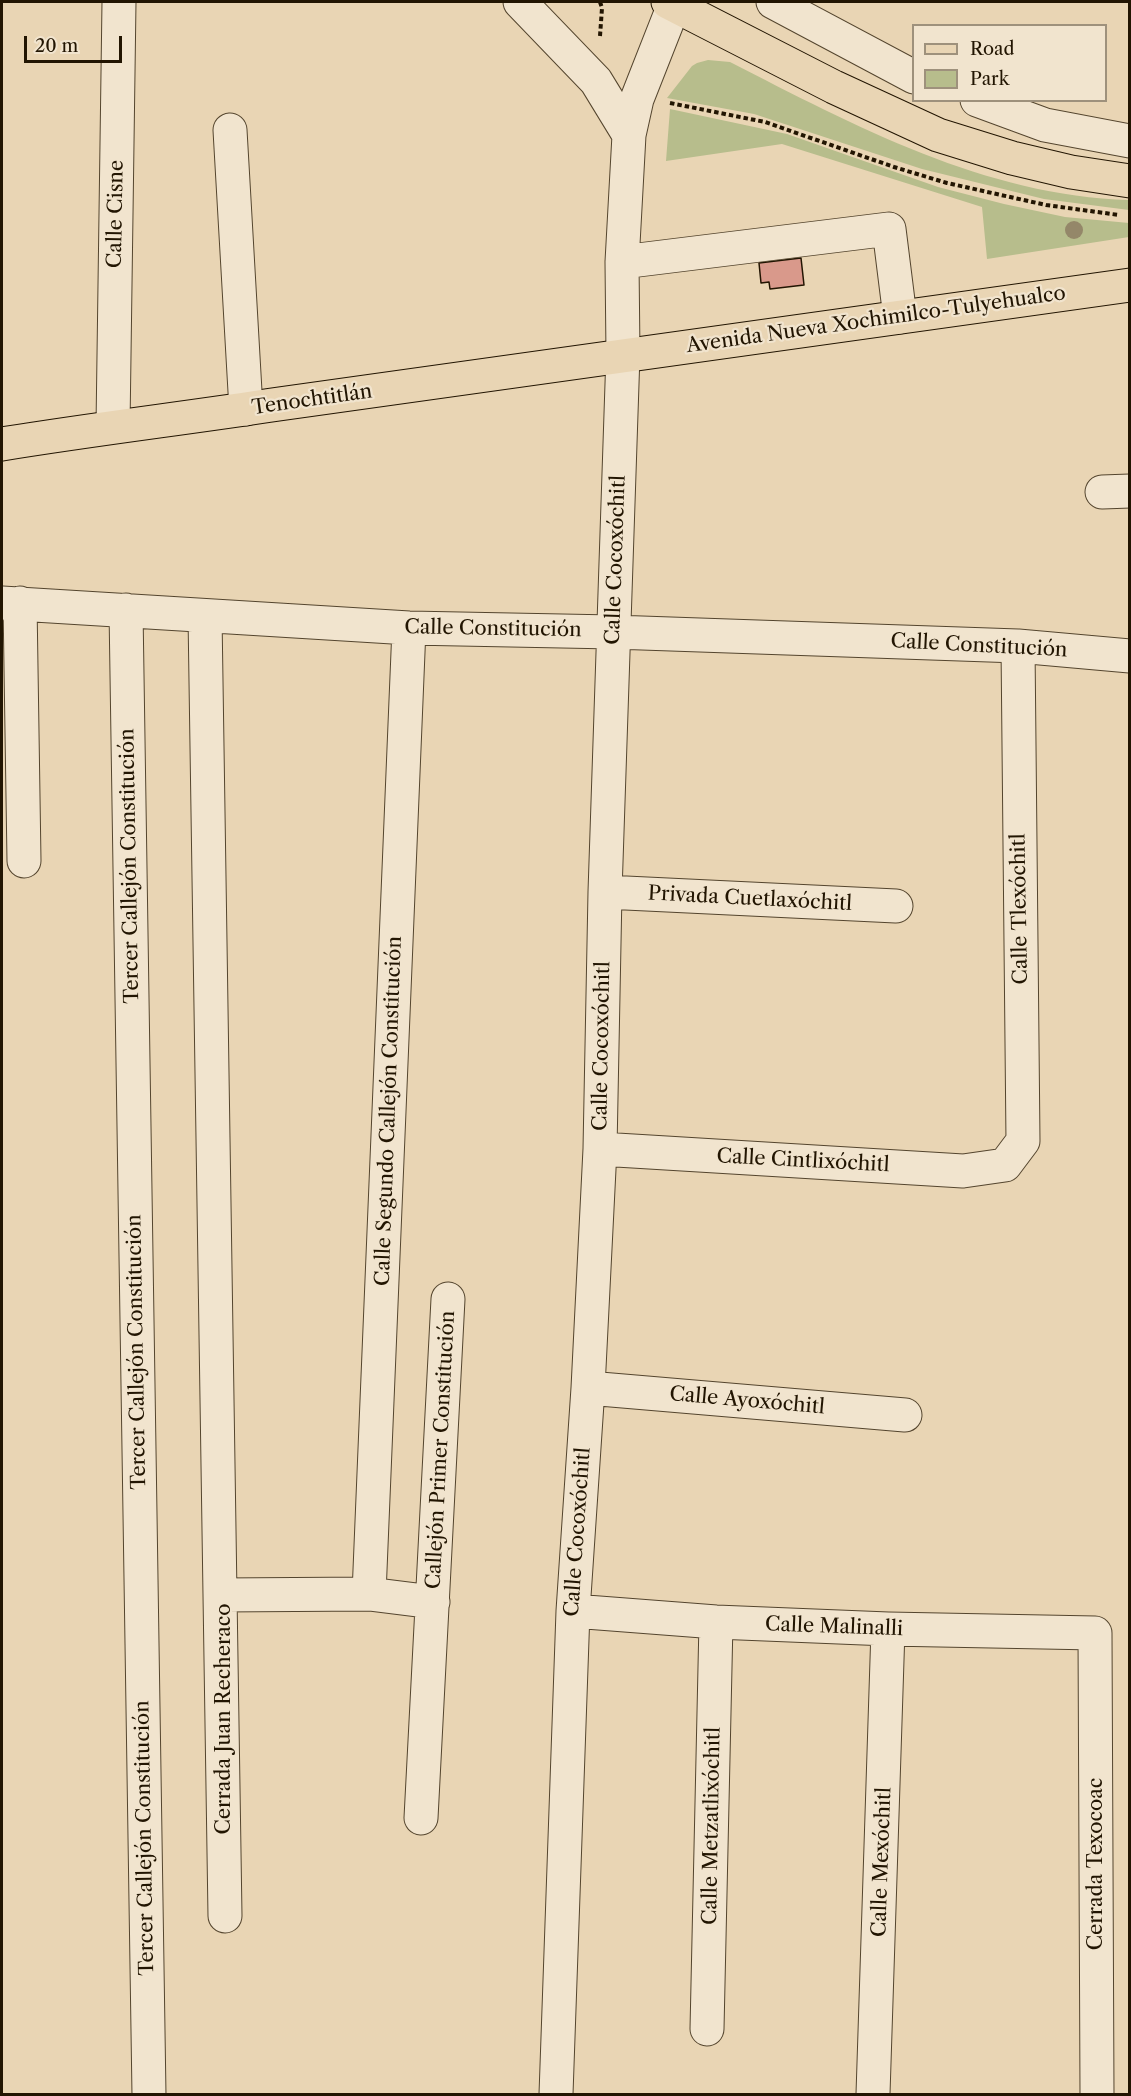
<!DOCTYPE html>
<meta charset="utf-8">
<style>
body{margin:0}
#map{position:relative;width:1131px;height:2096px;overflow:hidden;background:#e9d5b4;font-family:"Libre Caslon Text",serif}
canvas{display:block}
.frame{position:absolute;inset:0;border:3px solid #221502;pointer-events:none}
.legend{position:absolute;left:912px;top:24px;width:195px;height:78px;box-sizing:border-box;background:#f1e4ce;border:2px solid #9e917c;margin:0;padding:8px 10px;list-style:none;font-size:18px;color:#221502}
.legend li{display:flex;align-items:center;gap:12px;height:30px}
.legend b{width:30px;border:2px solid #9e917c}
.scale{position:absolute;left:24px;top:36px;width:98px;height:27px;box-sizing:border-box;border:3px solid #221502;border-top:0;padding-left:8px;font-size:18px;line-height:21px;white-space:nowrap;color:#221502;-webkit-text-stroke:4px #f1e4ce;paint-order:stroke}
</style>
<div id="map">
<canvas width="1131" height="2096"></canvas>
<div class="frame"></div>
<ul class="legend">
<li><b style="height:8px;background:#e9d5b4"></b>Road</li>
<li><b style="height:16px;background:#b7bd8c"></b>Park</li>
</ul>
<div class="scale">20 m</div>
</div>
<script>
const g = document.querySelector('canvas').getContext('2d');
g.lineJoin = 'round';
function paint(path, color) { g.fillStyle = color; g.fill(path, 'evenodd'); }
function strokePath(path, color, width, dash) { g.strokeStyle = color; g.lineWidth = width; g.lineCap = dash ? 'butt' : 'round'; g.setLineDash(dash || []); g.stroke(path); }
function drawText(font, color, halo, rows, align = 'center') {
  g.font = font + ' "Libre Caslon Text",serif'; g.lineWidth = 4.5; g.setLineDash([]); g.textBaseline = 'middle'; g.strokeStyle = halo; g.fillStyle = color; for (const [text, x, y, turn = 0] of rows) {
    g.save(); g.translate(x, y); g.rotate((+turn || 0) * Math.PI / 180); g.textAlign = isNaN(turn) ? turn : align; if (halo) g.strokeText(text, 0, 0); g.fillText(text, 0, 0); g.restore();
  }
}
const green = new Path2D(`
 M708 60 730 62C855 126 986 196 1129 200V210L1044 199 922 169 754 114 667 98 692 66 697 63Z
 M670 109 787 134 938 187 1004 204 1065 217 1129 223V237L987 259 982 207 782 144 666 161Z`);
const building = new Path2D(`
 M801 258 804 285 770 289 769 282 761 283 759 263Z`);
const path = new Path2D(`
 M600 36 602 8 600 2
 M670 103 765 122 894 167 947 183 1046 205 1119 215`);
const minor = new Path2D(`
 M520 2 596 81 629 135
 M773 2 914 77
 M977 100 1045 125 1130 141
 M230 130 246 409
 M622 262 889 229 900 317
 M113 426 119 2
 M1102 492 1130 491
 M2 603 409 628 613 632 1018 646 1130 656
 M20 603 24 861
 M126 610 149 2094
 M205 616 220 1595
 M605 892 896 906
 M600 1149 963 1171 1005 1165 1023 1141 1018 646
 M588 1388 905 1415
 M369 1594 409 628
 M573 1611 716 1622 888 1629 1095 1633 1097 2094
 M421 1818 448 1299
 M225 1916 220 1595 369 1594 433 1602
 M707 2029 716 1622
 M556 2094 573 1611 588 1388 600 1149 605 892 623 354 622 262 629 135 637 99 674 5
 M873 2094 888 1629`);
const major = new Path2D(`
 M668 2 834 87 938 135 1012 158 1071 172 1130 181
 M2 444C94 429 187 418 279 404 562 363 846 324 1130 285`);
const trees = [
 [1074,230]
];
const streetNames = [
 ["Calle Cisne",116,214,-89],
 ["Avenida Nueva Xochimilco-Tulyehualco",876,320,-8],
 ["Tenochtitlán",312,400,-8],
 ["Calle Cocoxóchitl",616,560,-88],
 ["Calle Constitución",493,629,1],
 ["Calle Constitución",979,646,3],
 ["Tercer Callejón Constitución",130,866,-91],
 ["Privada Cuetlaxóchitl",750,899,3],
 ["Calle Tlexóchitl",1020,909,-91],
 ["Calle Cocoxóchitl",602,1046,-89],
 ["Calle Segundo Callejón Constitución",389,1111,-88],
 ["Calle Cintlixóchitl",803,1161,3],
 ["Tercer Callejón Constitución",137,1352,-91],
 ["Calle Ayoxóchitl",747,1401,5],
 ["Callejón Primer Constitución",441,1450,-87],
 ["Calle Cocoxóchitl",578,1532,-86],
 ["Calle Malinalli",834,1627,2],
 ["Cerrada Juan Recheraco",224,1719,-90],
 ["Calle Metzatlixóchitl",712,1826,-89],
 ["Tercer Callejón Constitución",145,1838,-91],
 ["Calle Mexóchitl",882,1862,-88],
 ["Cerrada Texocoac",1096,1864,-90]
];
paint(green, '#b7bd8c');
paint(building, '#d9998b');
strokePath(building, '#221502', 1.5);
strokePath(minor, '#54452e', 35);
strokePath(major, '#221502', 35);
strokePath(path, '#221502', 4, [4.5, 3]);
strokePath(minor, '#f1e4ce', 33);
strokePath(major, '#e9d5b4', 33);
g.fillStyle = '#948769';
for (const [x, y] of trees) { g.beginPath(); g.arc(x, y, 9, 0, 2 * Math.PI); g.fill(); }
drawText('20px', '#221502', '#f1e4ce', streetNames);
</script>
